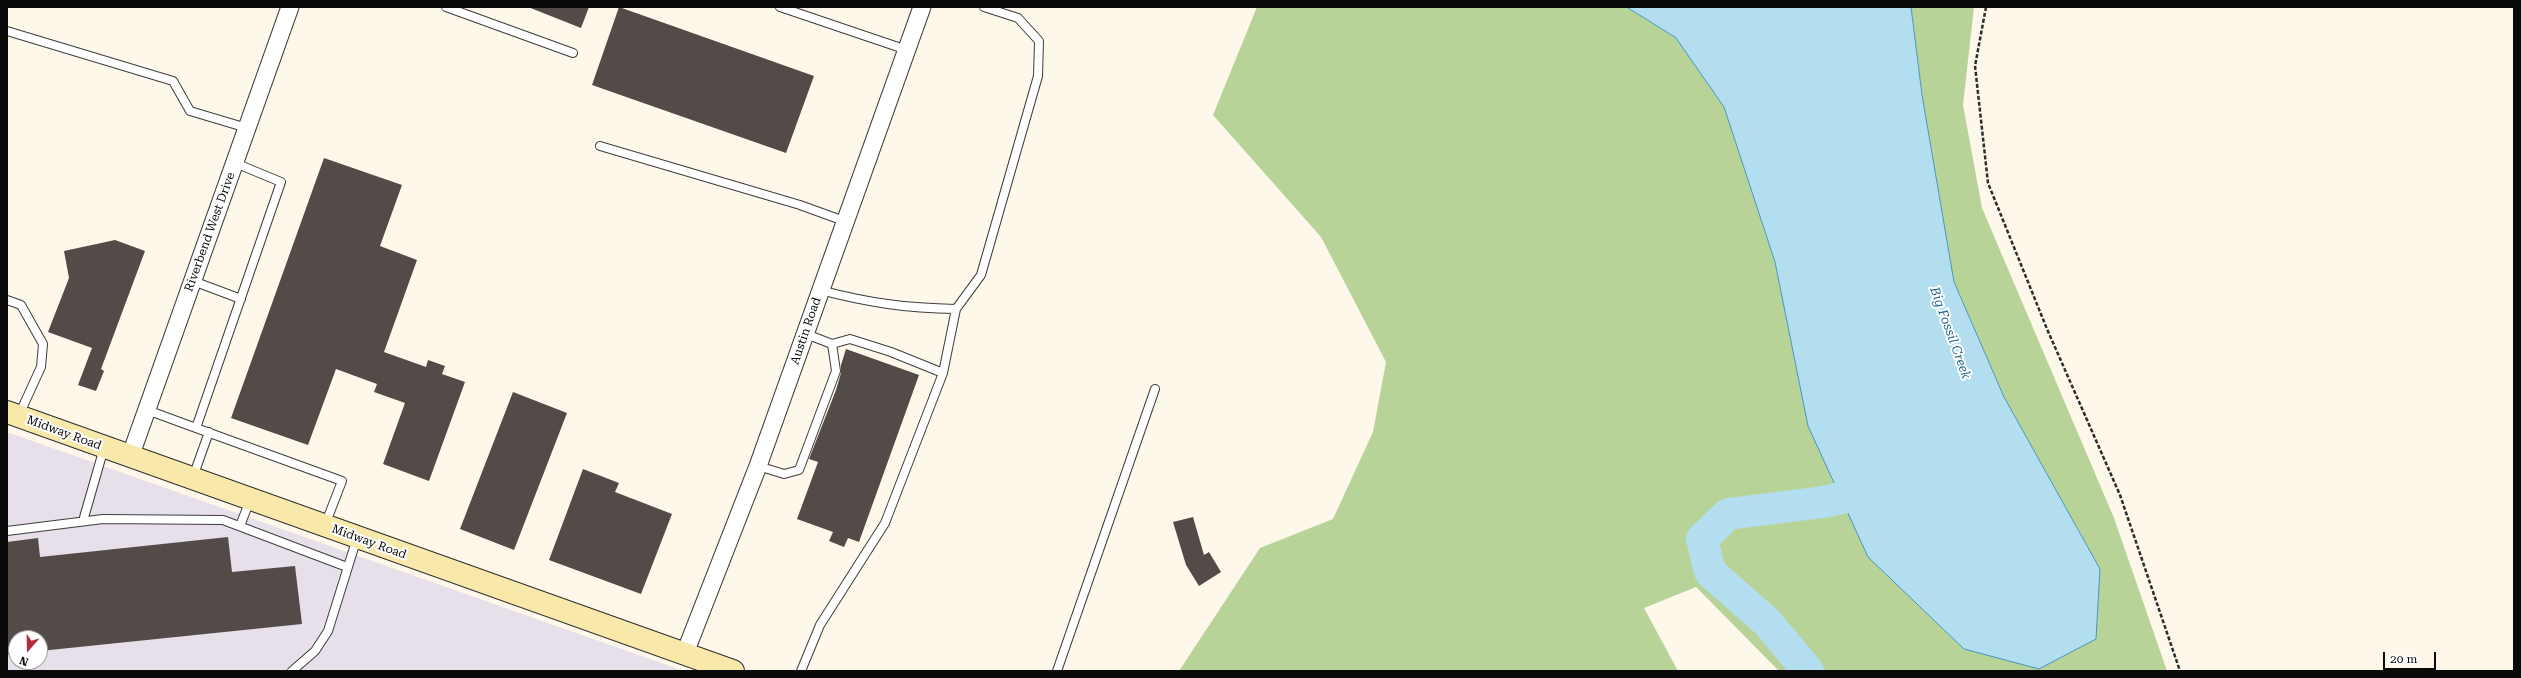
<!DOCTYPE html>
<style>
body{margin:0}
#map{position:relative;width:2521px;height:678px;overflow:hidden;background:#fdf8e9;font-family:"Roboto Serif",serif}
canvas{display:block}
.frame{position:absolute;inset:0;border:8px solid #0a0a0a;pointer-events:none}
.north{position:absolute;left:8px;top:630px;width:40px;height:40px;box-sizing:border-box;background:#fff;border:1px solid #9d9d9d;border-radius:50%;rotate:200deg;font-size:11px;font-weight:700;line-height:16px;text-align:center;color:#0a0a0a}
.north::after{content:'';display:block;margin:auto;width:14px;height:18px;background:#ad3040;clip-path:polygon(50% 0,100% 100%,50% 72%,0 100%)}
.scale{position:absolute;left:2383px;top:652px;width:53px;height:18px;box-sizing:border-box;border:2px solid #0a0a0a;border-top:0;padding-left:5px;font-size:12px;line-height:14px;white-space:nowrap;color:#0a0a0a;-webkit-text-stroke:3px #fff;paint-order:stroke}
</style>
<div id="map">
<canvas width="2521" height="678"></canvas>
<div class="frame"></div>
<div class="north">N</div>
<div class="scale">20 m</div>
</div>
<script>
const g = document.querySelector('canvas').getContext('2d');
g.lineJoin = 'round';
function paint(path, color) { g.fillStyle = color; g.fill(path, 'evenodd'); }
function strokePath(path, color, width, dash) { g.strokeStyle = color; g.lineWidth = width; g.lineCap = dash ? 'butt' : 'round'; g.setLineDash(dash || []); g.stroke(path); }
function drawText(font, color, halo, rows, align = 'center') {
  g.font = font + ' "Roboto Serif",serif'; g.lineWidth = 4; g.setLineDash([]); g.textBaseline = 'middle'; g.strokeStyle = halo; g.fillStyle = color; for (const [text, x, y, turn = 0] of rows) {
    g.save(); g.translate(x, y); g.rotate((+turn || 0) * Math.PI / 180); g.textAlign = isNaN(turn) ? turn : align; if (halo) g.strokeText(text, 0, 0); g.fillText(text, 0, 0); g.restore();
  }
}
const industrial = new Path2D(`
 M7 432 684 671H7ZM16 638H40V662H16Z`);
const forest = new Path2D(`
 M1257 7H1627L1676 38 1724 107 1775 262 2100 569 2004 397 1954 282 1922 95 1911 7H1974L1963 105 1982 208 2114 518 2167 671H1779L1696 587 1644 608 1678 671H1179L1260 548 1333 519 1373 432 1386 362 1321 237 1213 115Z`);
const water = new Path2D(`
 M1627 7H1911L1922 95 1954 282 2004 397 2100 569 2096 639 2039 669 1964 649 1868 557 1808 426 1775 262 1724 107 1676 38Z`);
const river = new Path2D(`
 M1808 671 1767 622 1710 572 1702 539 1728 514 1823 502 1883 489`);
const building = new Path2D(`
 M528 7H589L581 28Z
 M619 7 814 76 786 153 592 85Z
 M324 158 402 185 380 246 417 260 384 352 426 367 428 360 445 366 442 374 465 382 429 481 383 464 405 403 374 392 377 384 336 369 308 445 231 418Z
 M115 240 145 251 101 369 104 371 96 391 78 385 92 348 48 332 69 278 64 251Z
 M846 349 919 375 859 542 848 538 844 547 829 541 833 532 797 519 818 462 809 459 836 390 841 373V365Z
 M513 392 567 413 514 550 460 529Z
 M583 469 619 483 615 492 672 514 641 594 549 560Z
 M1193 517 1204 555 1209 552 1221 572 1199 586 1186 565 1173 522Z
 M228 537 232 572 295 566 302 624 40 651V638H16V654L7 655V542L38 538 40 557Z`);
const path = new Path2D(`
 M1986 7 1975 66 1988 183 2047 329 2120 495 2180 671`);
const lane = new Path2D(`
 M446 7 573 53
 M780 7 907 50
 M7 31 173 81 190 111 247 128
 M600 146 800 205 844 221
 M235 163 281 182 196 428 342 481 325 525
 M193 281 241 299
 M820 290C869 303 906 308 956 309L981 275 1038 76 1039 41 1018 18 984 7
 M7 300 21 305 43 344 41 367 19 415
 M806 334 832 344 850 339 891 352 943 373
 M147 410 196 428
 M758 466 784 474 799 470 836 371 832 344
 M193 477 209 432
 M83 521 104 448
 M240 526 250 500
 M7 531 103 519 223 520 347 567
 M292 671 315 651 328 631 357 538
 M801 671 820 625 885 523 943 373 956 309
 M1057 671 1155 389`);
const street = new Path2D(`
 M130 457 290 7
 M685 653 758 466 922 7`);
const secondary = new Path2D(`
 M7 412 733 671`);
const streetNames = [
 ["Riverbend West Drive",210,232,-70],
 ["Austin Road",806,331,-71],
 ["Midway Road",64,433,20],
 ["Midway Road",369,542,20]
];
const waterNames = [
 ["Big Fossil Creek",1950,333,70]
];
paint(industrial, '#e7dfe9');
paint(forest, '#b7d398');
paint(water, '#b3def0');
strokePath(water, '#4198c0', 1);
strokePath(river, '#b3def0', 32);
paint(building, '#524b48');
strokePath(lane, '#3d3d3d', 10);
strokePath(street, '#3d3d3d', 19);
strokePath(secondary, '#2c2c2c', 24);
strokePath(path, '#2c2c2c', 2.5, [4, 2]);
strokePath(lane, '#fff', 8);
strokePath(street, '#fff', 17);
strokePath(secondary, '#f8e8aa', 22);
drawText('12px', '#0a0a0a', '#fff', streetNames);
drawText('italic 13px', '#20688f', '#fff', waterNames);
</script>
